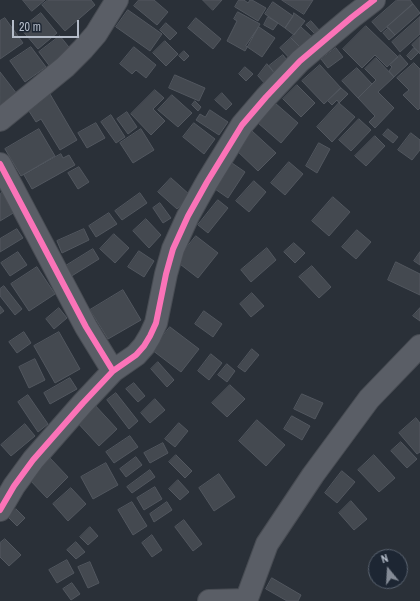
<!DOCTYPE html>
<style>
body{margin:0}
#map{position:relative;width:420px;height:601px;overflow:hidden;background:#2a3038;font-family:"Archivo Narrow",sans-serif}
canvas{display:block}
.north{position:absolute;left:368px;top:549px;width:40px;height:40px;box-sizing:border-box;background:#1d2633;border:1px solid #59626f;border-radius:50%;rotate:342deg;font-size:11px;font-weight:700;line-height:16px;text-align:center;color:#b4bcc9}
.north::after{content:'';display:block;margin:auto;width:14px;height:18px;background:#848b96;clip-path:polygon(50% 0,100% 100%,50% 72%,0 100%)}
.scale{position:absolute;left:12px;top:20px;width:67px;height:18px;box-sizing:border-box;border:2px solid #b4bcc9;border-top:0;padding-left:5px;font-size:12px;line-height:14px;white-space:nowrap;color:#b4bcc9;-webkit-text-stroke:3px #1d2633;paint-order:stroke}
</style>
<div id="map">
<canvas width="420" height="601"></canvas>
<div class="north">N</div>
<div class="scale">20 m</div>
</div>
<script>
const g = document.querySelector('canvas').getContext('2d');
g.lineJoin = 'round';
function paint(path, color) { g.fillStyle = color; g.fill(path, 'evenodd'); }
function strokePath(path, color, width, dash) { g.strokeStyle = color; g.lineWidth = width; g.lineCap = dash ? 'butt' : 'round'; g.setLineDash(dash || []); g.stroke(path); }
const building = new Path2D(`
 M23 0H45L32 11Z
 M48 0H91L95 5 65 31 42 5Z
 M139 0H154L168 12 157 25 134 6Z
 M203 0H222L213 10Z
 M239 0H244L248 3 250 0H252L266 8 258 21 235 7Z
 M282 0H313L304 14Z
 M397 0H410L413 4 381 32 372 22Z
 M273 2 293 16 285 28 265 14Z
 M413 4 420 13 395 35 387 27Z
 M128 10 162 34 150 51 116 27Z
 M238 12 260 24 245 51 227 41 237 21 234 19Z
 M41 13 57 33 38 49 21 29Z
 M294 13 305 21 294 35 285 28 293 16Z
 M268 17 278 23 273 30 264 25Z
 M420 17V34L400 52 392 42Z
 M5 18 23 43 0 59V21Z
 M196 18 221 39 213 49 188 28Z
 M311 21 320 31 316 35 306 25Z
 M166 23 177 33 170 40 160 30Z
 M366 26 398 57 387 67 375 55 362 68 343 49Z
 M259 27 275 38 262 57 246 46Z
 M301 27 313 38 302 49 291 38Z
 M389 28 395 35 389 40 383 33Z
 M60 36 72 51 51 68 39 52Z
 M420 37V54L412 45Z
 M291 38 302 49 293 62 280 48Z
 M165 41 178 54 166 66 153 53Z
 M31 47 46 67 25 82 10 61Z
 M134 47 156 65 146 78 136 70 132 74 120 64Z
 M336 48 343 57 328 68 321 59Z
 M414 48 419 52 411 60 407 56Z
 M184 51 189 56 184 61 179 56Z
 M283 55 290 64 276 75 269 66Z
 M400 55 408 64 394 77 389 71 392 67 390 65Z
 M376 58 394 77 378 92 394 108 375 128 369 122 375 116 358 98 376 80 365 69Z
 M414 63 420 69V108L418 110 403 95 409 90 397 78Z
 M267 64 276 75 266 85 258 76Z
 M320 65 341 88 324 104 302 81Z
 M245 67 253 74 246 81 239 74Z
 M357 68 372 84 358 98 342 81Z
 M0 72 17 94 0 107Z
 M175 75 205 88 199 101 169 88Z
 M297 85 315 103 301 117 283 99Z
 M341 88 348 94 339 103 337 100 332 105 328 101Z
 M155 90 164 98 153 109 165 121 151 135 131 114Z
 M222 93 232 104 226 110 215 100Z
 M50 94 77 140 60 150 41 119 36 122 27 108Z
 M172 95 192 113 178 127 158 110Z
 M195 101 201 107 198 111 192 105Z
 M275 103 298 123 281 143 258 123Z
 M339 103 355 117 332 142 317 127Z
 M210 110 228 122 219 135 196 120 200 114 205 117Z
 M127 112 137 127 128 134 117 119Z
 M111 115 125 137 116 143 101 122Z
 M359 119 371 130 351 151 339 140Z
 M96 123 105 138 87 148 78 133Z
 M194 123 215 139 204 154 183 137Z
 M39 129 55 156 21 176 5 149Z
 M141 129 154 150 133 163 120 143Z
 M388 129 398 137 393 143 383 135Z
 M252 131 276 153 258 171 235 149Z
 M411 133 420 140V150L412 160 398 150Z
 M375 136 385 146 366 166 355 156Z
 M319 143 330 149 317 173 306 166Z
 M61 154 63 158 69 155 75 165 32 189 24 175Z
 M289 162 303 174 285 195 271 183Z
 M232 163 245 172 228 198 215 189Z
 M79 167 89 182 78 189 68 173Z
 M171 178 190 195 177 209 158 192Z
 M254 181 266 192 249 212 236 201Z
 M3 192 15 212 0 221V194Z
 M140 193 147 203 122 220 115 211Z
 M333 197 350 212 329 236 312 221Z
 M218 200 228 208 208 233 198 225Z
 M160 203 171 218 163 223 153 208Z
 M109 213 117 224 96 237 89 226Z
 M146 219 161 235 149 248 133 231Z
 M17 229 23 238 0 252V239Z
 M84 229 89 240 62 253 57 241Z
 M357 230 371 242 356 259 342 247Z
 M114 234 129 248 115 263 100 249Z
 M196 236 218 253 198 278 176 261Z
 M294 243 305 253 295 263 284 252Z
 M267 248 276 260 251 282 241 270Z
 M93 249 99 259 70 277 64 267Z
 M139 251 154 261 144 277 128 267Z
 M18 252 27 265 10 276 1 263Z
 M420 252V265L414 261Z
 M396 262 420 274V295L388 280Z
 M312 266 331 287 319 298 299 277Z
 M37 267 55 294 29 311 11 284Z
 M4 286 22 309 15 315 0 296V289Z
 M123 290 141 320 108 339 90 310Z
 M252 293 264 306 251 317 240 304Z
 M0 306 4 311 0 314Z
 M59 308 67 318 54 329 46 319Z
 M420 308V321L413 316Z
 M204 311 222 324 213 337 195 324Z
 M170 327 199 349 181 372 152 350Z
 M24 332 31 343 17 353 9 342Z
 M59 332 80 369 55 383 34 346Z
 M252 349 259 355 245 372 238 367Z
 M211 354 222 363 209 380 198 371Z
 M35 359 45 380 29 388 19 367Z
 M158 362 174 380 167 387 151 369Z
 M227 364 235 371 227 382 218 375Z
 M70 378 77 389 50 404 44 393Z
 M134 383 145 396 138 402 126 389Z
 M230 385 245 399 227 417 212 403Z
 M116 393 138 421 129 429 107 400Z
 M302 394 323 403 315 419 294 409Z
 M28 395 48 424 38 432 18 402Z
 M155 399 165 410 150 423 141 413Z
 M93 403 117 429 99 446 75 420Z
 M292 416 310 426 302 440 284 429Z
 M416 418 420 423V452L417 454 399 433Z
 M257 420 285 445 266 466 239 441Z
 M179 423 188 431 175 447 165 439Z
 M25 424 35 436 11 456 1 445Z
 M130 436 138 447 114 463 106 452Z
 M401 442 417 459 407 468 391 451Z
 M163 443 168 453 150 463 144 453Z
 M176 455 192 471 185 478 169 462Z
 M374 455 395 478 379 492 358 470Z
 M49 457 68 477 47 498 28 478Z
 M136 457 142 465 126 477 120 469Z
 M106 463 118 485 93 499 81 477Z
 M150 470 155 477 132 493 127 487Z
 M342 471 355 482 337 503 325 493Z
 M219 474 235 497 214 511 199 488Z
 M178 480 189 492 180 500 169 489Z
 M155 487 162 499 144 510 137 498Z
 M71 488 86 504 68 521 53 504Z
 M351 501 367 519 354 530 339 513Z
 M132 502 147 526 133 535 118 510Z
 M167 502 172 510 154 522 150 514Z
 M16 509 25 518 17 526 8 517Z
 M184 520 202 544 193 551 175 527Z
 M90 527 98 536 88 545 80 537Z
 M152 535 162 550 152 557 142 543Z
 M5 539 21 555 9 566 0 557V543Z
 M76 542 85 552 76 559 67 550Z
 M67 560 74 573 57 583 49 570Z
 M90 562 99 583 88 588 78 567Z
 M272 578 301 595 298 601H287L266 589Z
 M72 583 80 594 71 600 63 589Z`);
const minor = new Path2D(`
 M0 120 65 67 83 49 96 34 117 0
 M0 164 86 327 113 371 83 403 33 460 14 486 0 510
 M113 371 136 355 144 346 150 336 156 323 166 274 173 249 188 216 207 182 242 125 266 97 300 61 352 17 374 0
 M209 601 246 600
 M246 601 267 544 313 475 369 399 420 346`);
const cycleway = new Path2D(`
 M0 164 86 327 113 371 83 403 33 460 14 486 0 510
 M113 371 136 355 144 346 150 336 156 323 166 274 173 249 188 216 207 182 242 125 266 97 300 61 352 17 374 0`);
paint(building, '#444950');
strokePath(building, '#52575f', 1);
strokePath(minor, '#484c53', 24);
strokePath(minor, '#5a5e66', 22);
strokePath(cycleway, '#fb73b8', 6);
</script>
